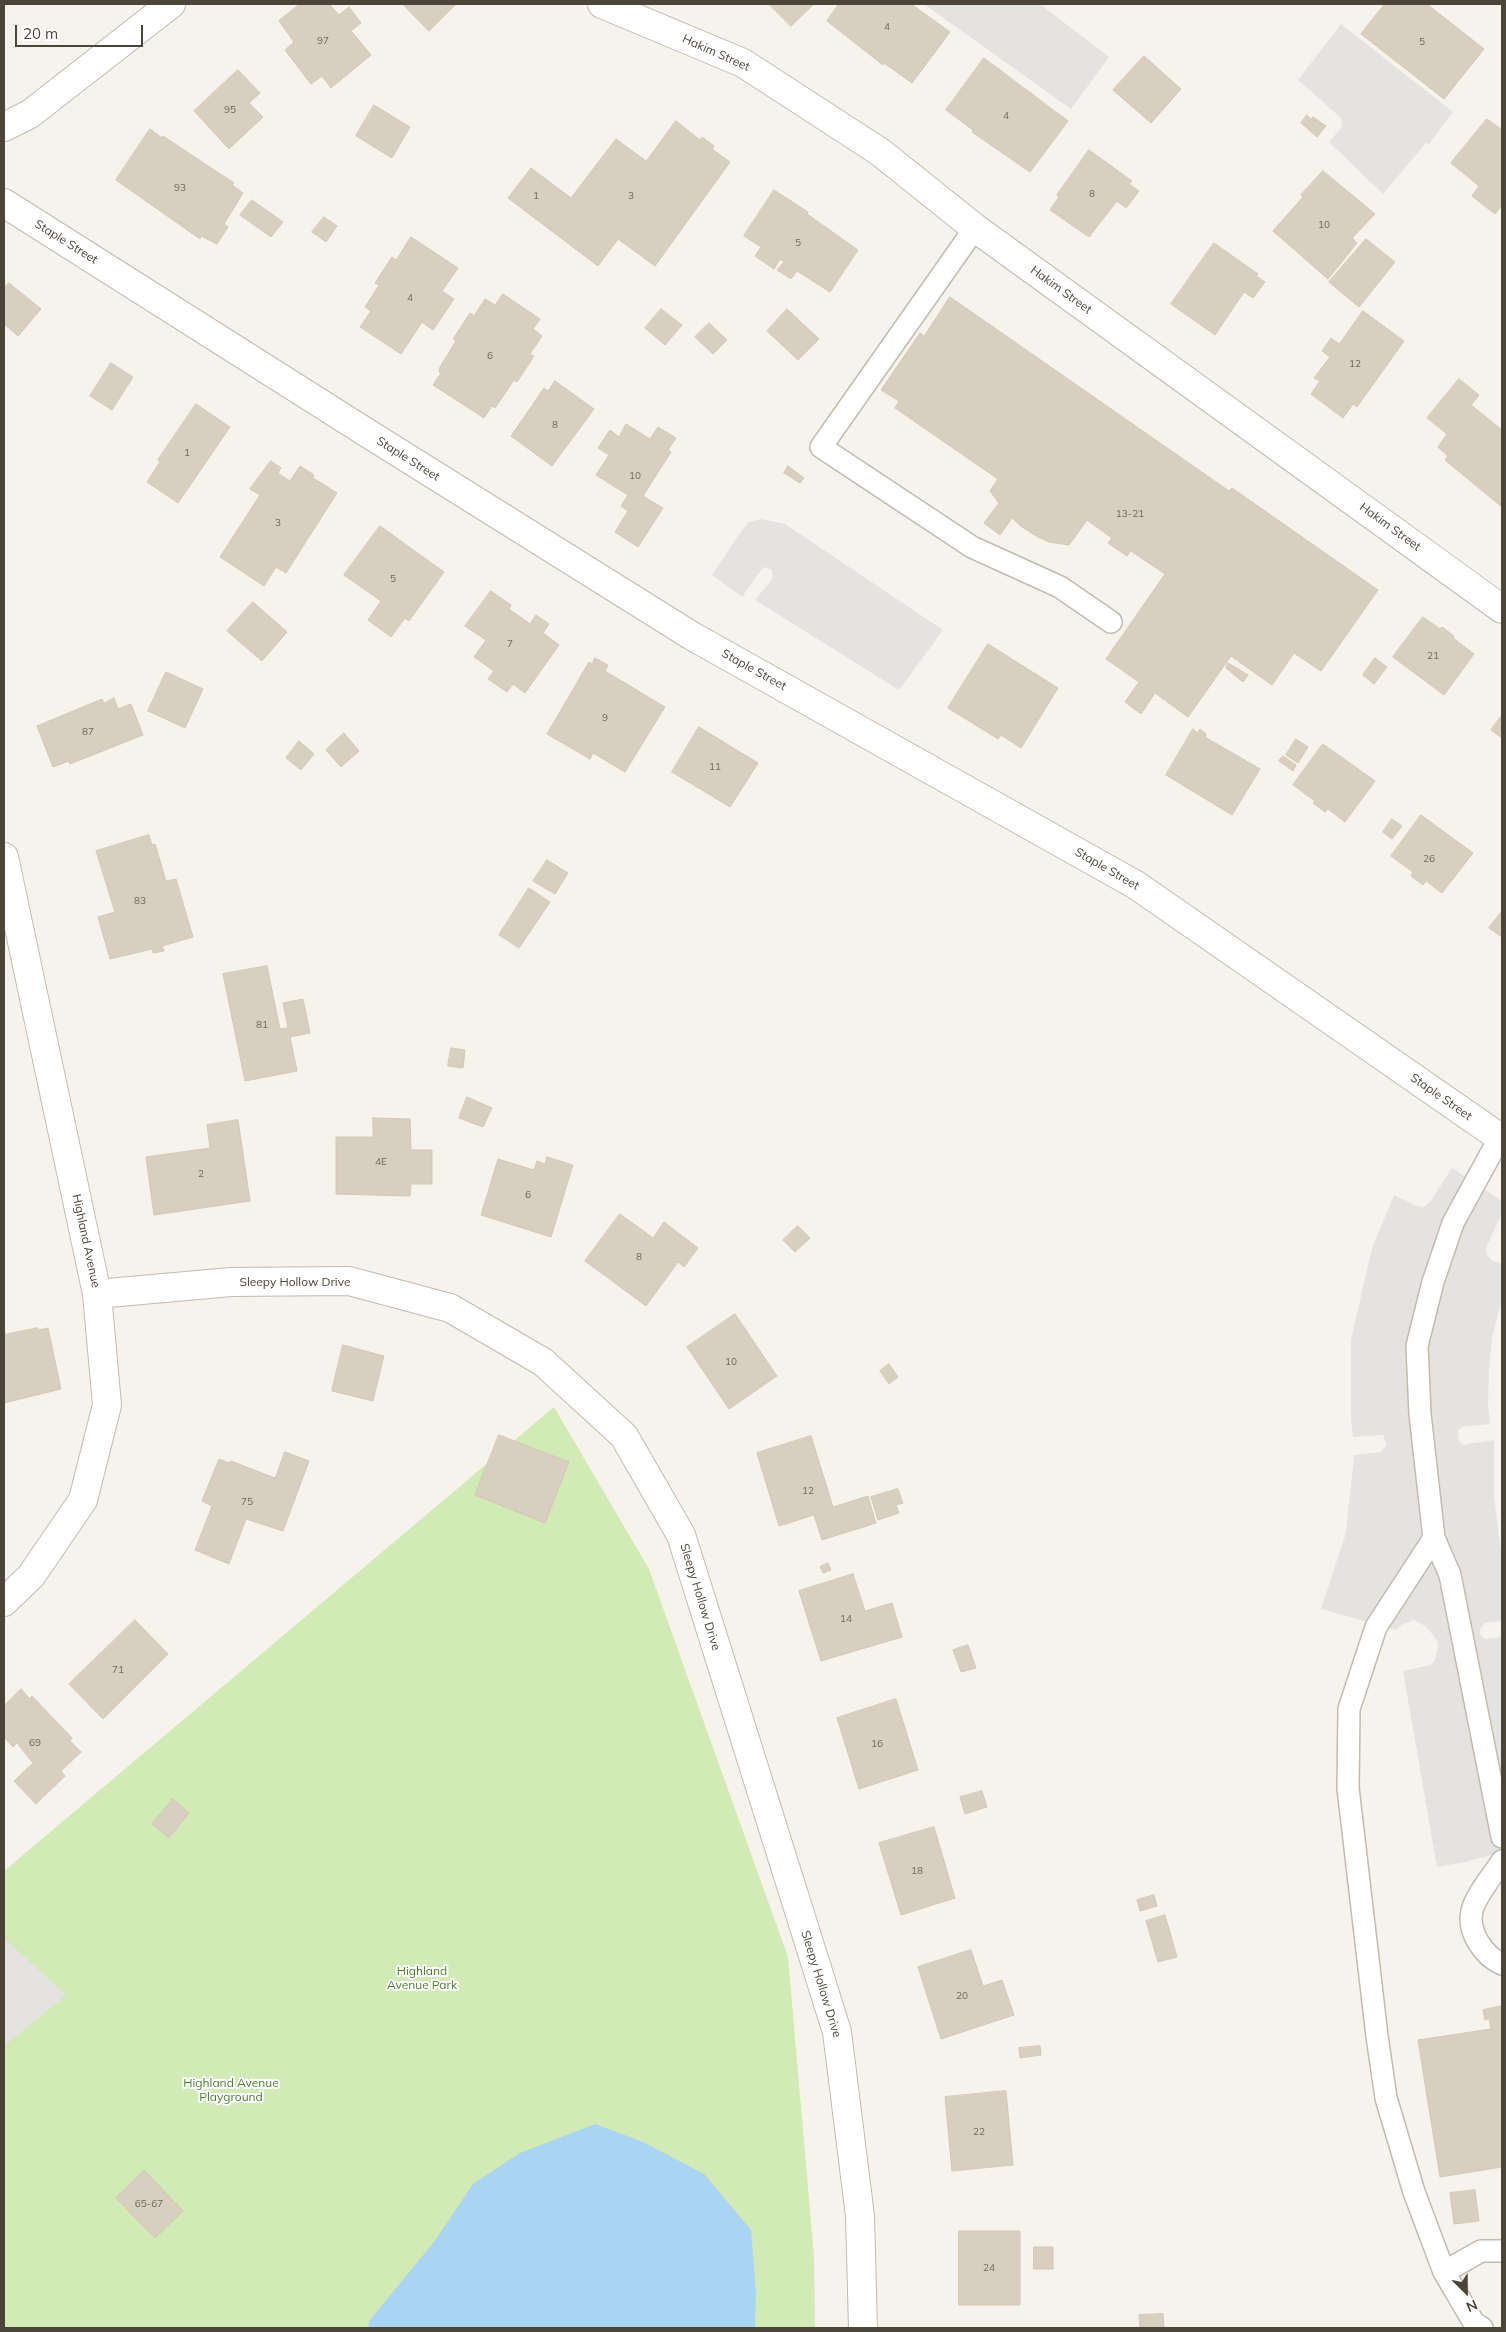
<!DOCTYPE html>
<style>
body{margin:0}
#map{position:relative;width:1506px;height:2332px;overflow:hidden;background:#f6f3ec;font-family:Mulish,sans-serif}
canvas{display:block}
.frame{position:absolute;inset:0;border:5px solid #4b4439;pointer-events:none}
.north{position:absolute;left:1441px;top:2267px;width:50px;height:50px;-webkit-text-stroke:4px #fff;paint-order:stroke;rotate:157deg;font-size:14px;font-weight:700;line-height:20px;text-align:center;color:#4b4439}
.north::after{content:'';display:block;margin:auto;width:18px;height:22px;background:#4b4439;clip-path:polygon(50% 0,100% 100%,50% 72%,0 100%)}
.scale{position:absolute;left:15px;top:25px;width:128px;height:22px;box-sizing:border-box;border:2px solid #4b4439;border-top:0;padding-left:6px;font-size:15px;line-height:18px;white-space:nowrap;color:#4b4439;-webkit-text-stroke:4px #fff;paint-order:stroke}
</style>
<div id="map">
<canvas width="1506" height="2332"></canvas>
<div class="frame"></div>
<div class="north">N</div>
<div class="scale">20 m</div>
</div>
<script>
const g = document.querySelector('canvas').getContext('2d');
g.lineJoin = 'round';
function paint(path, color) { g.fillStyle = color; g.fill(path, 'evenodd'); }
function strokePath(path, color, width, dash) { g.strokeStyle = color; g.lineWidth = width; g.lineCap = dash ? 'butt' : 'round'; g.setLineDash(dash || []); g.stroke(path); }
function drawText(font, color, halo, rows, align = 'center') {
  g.font = font + ' Mulish,sans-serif'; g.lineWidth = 4; g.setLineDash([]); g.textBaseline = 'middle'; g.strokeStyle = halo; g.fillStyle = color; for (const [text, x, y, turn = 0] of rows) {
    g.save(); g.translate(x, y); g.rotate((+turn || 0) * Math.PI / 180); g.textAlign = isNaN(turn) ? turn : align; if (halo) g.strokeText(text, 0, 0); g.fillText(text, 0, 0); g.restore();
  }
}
const green = new Path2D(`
 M554 1407 649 1569 788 1957 814 2257 815 2328H4V1871Z`);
const parking = new Path2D(`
 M924 4H1040L1109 57 1071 109Z
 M1341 24 1453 112 1429 144 1426 143 1383 194 1329 142 1342 127 1341 118 1298 80Z
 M761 519 785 524 943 630 899 690 755 600 773 578 772 570 765 567 761 570 742 597 712 575 742 530 749 522Z
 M1452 1168 1502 1201V1213L1486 1248 1487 1255 1491 1260 1502 1264V1299L1492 1337 1489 1370 1488 1405 1490 1424 1462 1427 1458 1430 1459 1441 1463 1445 1494 1440V1497L1502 1560V1621L1485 1623 1480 1629V1634L1485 1639 1502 1637V1852L1465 1862 1437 1867 1403 1671 1430 1665 1434 1662 1438 1648 1437 1641 1427 1627 1414 1620 1401 1625 1396 1630 1321 1609 1346 1533 1354 1455 1381 1452 1387 1445 1383 1435 1353 1437 1351 1417V1340L1372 1248 1394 1195 1417 1206 1424 1207 1430 1202Z
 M4 1938 66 1995 4 2046Z`);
const water = new Path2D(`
 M595 2124 643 2142 704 2174 751 2230 756 2292 755 2328H368L369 2321 434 2242 473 2184 520 2153Z`);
const building = new Path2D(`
 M300 4H329L339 15 349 7 361 23 351 31 371 55 331 88 322 76 311 84 285 50 294 42 279 21Z
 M403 4H456L429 31Z
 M769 4H814L791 26Z
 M839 4H911L950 32 912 83 884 63 883 65 827 21Z
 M1385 4H1427L1484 49 1444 99 1361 34Z
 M1144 56 1181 89 1151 123 1113 90Z
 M984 58 1068 121 1030 172 972 132 973 130 946 110Z
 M238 70 260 93 249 103 263 117 229 149 194 111Z
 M374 105 410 127 392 158 356 136Z
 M1307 115 1311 119 1313 117 1326 126 1317 137 1301 123Z
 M1487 119 1502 130V205L1495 214 1472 196 1479 186 1451 163Z
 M676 121 700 140 702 137 714 146 712 149 730 162 655 266 618 239 598 266 508 198 531 168 571 198 616 139 646 161Z
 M150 129 162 138 163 136 234 183 232 185 243 193 224 224 228 227 217 244 201 236 200 239 116 180Z
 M1089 150 1132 181 1129 184 1139 191 1126 208 1117 201 1089 237 1050 210 1059 197 1057 195Z
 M1323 171 1375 214 1352 238 1357 243 1328 279 1273 231 1303 197 1301 195Z
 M774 190 808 212 807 214 858 250 830 292 797 271 791 279 777 270 784 262 780 259 774 269 755 256 761 247 744 236Z
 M252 200 283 222 271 237 240 215Z
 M324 217 337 226 326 242 312 232Z
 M411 237 458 268 442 291 454 299 433 330 422 322 401 354 360 327 371 311 365 307 379 285 375 283 392 257 396 260Z
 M1366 239 1395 262 1359 307 1329 282Z
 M1214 243 1258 274 1256 276 1265 282 1253 298 1244 292 1215 335 1171 304Z
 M9 283 41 309 18 336 4 324V288Z
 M503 294 540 319 533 329 542 336 530 354 534 356 517 382 514 380 495 408 492 406 484 418 433 385 441 373 439 372 440 367 456 341 453 339 470 313 474 316 485 299 495 305Z
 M950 297 1229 491 1232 488 1378 590 1321 671 1294 653 1272 685 1231 656 1188 717 1155 693 1141 714 1125 702 1139 682 1106 659 1165 574 1131 551 1127 556 1108 543 1112 538 1087 520 1069 545 1049 542 1038 537 1022 527 1012 518 1000 535 984 523 999 503 990 491 998 479 895 408 899 401 881 390 920 333 924 336Z
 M661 309 682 325 665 345 645 328Z
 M787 309 819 339 798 360 767 331Z
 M1363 311 1404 341 1357 407 1353 404 1343 418 1311 394 1320 381 1314 378 1330 357 1322 351 1331 338 1339 344Z
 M709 323 727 340 713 354 695 337Z
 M111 363 133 377 112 410 90 396Z
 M1459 379 1479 395 1471 405 1502 430V507L1445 460 1448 456 1438 447 1447 434 1427 418Z
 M555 381 594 409 552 466 511 436 544 388 548 391Z
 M196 404 230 427 178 503 147 482 160 462 158 460Z
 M626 424 650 439 658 427 676 438 668 450 671 452 643 496 663 508 638 547 615 532 628 511 621 506 628 495 596 475 609 455 598 448 610 430 619 437Z
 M271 461 281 468 278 473 290 481 300 466 314 475 313 478 337 493 286 573 276 567 264 586 220 557 260 495 250 489Z
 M788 466 804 478 800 483 784 473Z
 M380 526 444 572 409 621 405 618 391 637 368 620 381 601 344 575Z
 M491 591 511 605 509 609 530 624 536 615 549 624 543 633 559 645 525 693 513 684 507 692 488 679 494 671 474 657 486 640 465 626Z
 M253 602 287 632 262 661 227 631Z
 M1423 617 1440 629 1442 627 1454 636 1453 638 1474 654 1444 695 1393 657Z
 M988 644 1058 688 1021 748 1001 735 998 739 948 708Z
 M595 658 608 665 605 671 665 707 625 772 593 753 590 759 547 734 589 662 592 664Z
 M1375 658 1387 667 1374 684 1363 675Z
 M1228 663 1248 675 1243 682 1226 668Z
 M166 672 203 689 185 728 148 711Z
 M114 698 118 709 131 704 143 735 70 764 69 761 53 767 37 726 102 699 104 703Z
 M1502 715V738L1491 730Z
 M699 727 758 763 730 807 672 772Z
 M1193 729 1197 733 1200 729 1206 734 1205 737 1260 769 1232 815 1166 775Z
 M344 733 359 751 341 767 326 750Z
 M1296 739 1308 747 1298 763 1286 755Z
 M299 741 314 754 301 770 286 758Z
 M1323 744 1375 781 1345 822 1328 809 1325 812 1313 803 1315 801 1293 785Z
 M1283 756 1296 765 1293 771 1279 761Z
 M1421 815 1473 853 1442 893 1426 881 1423 885 1411 876 1413 872 1391 856Z
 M1392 819 1402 826 1392 839 1383 832Z
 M149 835 152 845 155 844 166 881 176 879 193 937 162 946 164 951 153 953 152 949 110 959 98 917 115 912 96 851Z
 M547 860 568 873 555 894 533 881Z
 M529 888 550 902 519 948 499 935Z
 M1502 911V937L1489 928Z
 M267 966 280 1029 288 1028 283 1003 303 999 310 1033 290 1037 297 1071 245 1081 223 974Z
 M451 1048 465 1050 463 1068 448 1066Z
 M467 1097 492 1108 483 1127 459 1118Z
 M373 1118 410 1119 411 1150H432V1184H411L410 1196 336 1194V1137H373Z
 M238 1120 250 1201 154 1215 146 1157 210 1148 207 1125Z
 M547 1157 573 1165 551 1237 481 1215 498 1159 534 1170 537 1161 545 1164Z
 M620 1214 653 1238 664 1222 698 1248 684 1267 678 1262 646 1306 585 1261Z
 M798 1226 810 1238 795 1252 783 1240Z
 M735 1314 777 1376 729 1409 687 1347Z
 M38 1328 39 1330 48 1328 61 1389 4 1403V1335Z
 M343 1345 384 1356 373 1401 332 1391Z
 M889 1364 898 1377 889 1384 880 1371Z
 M499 1435 569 1462 545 1523 475 1495Z
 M811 1436 833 1507 868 1496 876 1523 822 1540 814 1515 779 1526 757 1453Z
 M285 1452 309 1461 283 1531 246 1519 229 1564 195 1550 212 1506 202 1501 219 1459 229 1463 231 1461 275 1478Z
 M898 1489 903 1503 896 1505 899 1513 878 1520 871 1497Z
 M828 1563 831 1570 823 1573 820 1567Z
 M853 1574 865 1611 892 1603 902 1637 821 1661 799 1591Z
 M135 1620 168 1654 103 1719 69 1684Z
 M968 1645 976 1668 961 1672 953 1650Z
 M21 1689 30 1699 32 1696 72 1738 70 1741 81 1752 61 1771 65 1776 36 1804 14 1781 33 1763 17 1743 13 1747 4 1737V1706Z
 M896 1699 918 1770 859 1789 837 1718Z
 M982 1791 987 1807 965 1814 960 1797Z
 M173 1799 189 1813 169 1838 152 1824Z
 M934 1827 955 1898 901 1915 879 1843Z
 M1154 1895 1157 1906 1140 1911 1137 1900Z
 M1165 1915 1177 1957 1158 1962 1146 1921Z
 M971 1950 983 1986 1002 1980 1014 2015 941 2039 918 1967Z
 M1502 2006V2167L1440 2177 1418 2040 1491 2029 1489 2018 1485 2020 1483 2010Z
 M1040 2046 1041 2055 1020 2058 1019 2048Z
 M1006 2091 1013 2165 952 2171 945 2097Z
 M144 2170 183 2211 155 2238 116 2198Z
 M1475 2190 1479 2221 1454 2224 1450 2193Z
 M959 2231H1020V2305H959Z
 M1034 2247H1053V2269H1034Z
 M1163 2314 1164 2328H1140L1139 2315Z`);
const lane = new Path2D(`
 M975 228 821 447 972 547 1060 587 1111 622
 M1434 1538 1450 1575 1502 1837
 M1502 1861C1494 1874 1475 1896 1472 1911 1467 1932 1484 1956 1502 1964
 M1444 2272 1481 2251H1502
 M1482 2328 1474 2323 1444 2272 1414 2192 1386 2098 1377 2036 1348 1788 1349 1709 1376 1627 1434 1538 1420 1414 1417 1346 1433 1282 1453 1223 1500 1137`);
const street = new Path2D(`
 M602 4 743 63 880 152 975 228 1502 609
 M4 127 30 114 171 4
 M4 203 372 436 692 636 1136 885 1502 1139
 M4 857 97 1294 107 1405 83 1500 31 1576 4 1602
 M97 1294 231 1282 349 1281 450 1308 543 1362 624 1436 681 1535 837 2032 860 2216 863 2328`);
const numberNames = [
 ["4",887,27],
 ["97",323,41],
 ["5",1422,42],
 ["95",230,110],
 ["4",1006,116],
 ["93",180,188],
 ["8",1092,194],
 ["1",536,196],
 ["3",631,196],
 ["10",1324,225],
 ["5",798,243],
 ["4",410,298],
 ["6",490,356],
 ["12",1355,364],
 ["8",555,425],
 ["1",187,453],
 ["10",635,476],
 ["13-21",1130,514],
 ["3",278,523],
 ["5",393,579],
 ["7",510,644],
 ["21",1433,656],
 ["9",605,718],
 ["87",88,732],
 ["11",715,767],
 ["26",1429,859],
 ["83",140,901],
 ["81",262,1025],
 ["4E",381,1162],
 ["2",201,1174],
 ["6",528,1195],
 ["8",639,1257],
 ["10",731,1362],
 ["12",808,1491],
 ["75",247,1502],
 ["14",846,1619],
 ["71",118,1670],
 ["69",35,1743],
 ["16",877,1744],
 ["18",917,1871],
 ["20",962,1996],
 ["22",979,2132],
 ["65-67",149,2204],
 ["24",989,2268]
];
const streetNames = [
 ["Hakim Street",716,53,24],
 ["Staple Street",66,242,32],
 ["Hakim Street",1061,290,36],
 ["Staple Street",408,459,32],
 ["Hakim Street",1390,527,36],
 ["Staple Street",754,670,29],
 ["Staple Street",1107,869,30],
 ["Staple Street",1441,1097,35],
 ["Highland Avenue",86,1241,78],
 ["Sleepy Hollow Drive",295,1282],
 ["Sleepy Hollow Drive",700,1597,73],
 ["Sleepy Hollow Drive",821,1984,73]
];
const parkNames = [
 ["Highland",422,1971],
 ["Avenue Park",422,1985],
 ["Highland Avenue",231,2083],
 ["Playground",231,2097]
];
paint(green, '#d2eab5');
paint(parking, '#e5e3e0');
paint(water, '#a9d4f2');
paint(building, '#d8cfc1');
strokePath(building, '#d3c7b4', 1);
strokePath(lane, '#c2bbae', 24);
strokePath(street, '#c2bbae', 30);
strokePath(lane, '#fff', 21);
strokePath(street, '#fff', 28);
drawText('10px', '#6e675b', null, numberNames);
drawText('12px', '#4b4439', '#fff', streetNames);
drawText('12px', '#4a7f2a', '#fff', parkNames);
</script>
